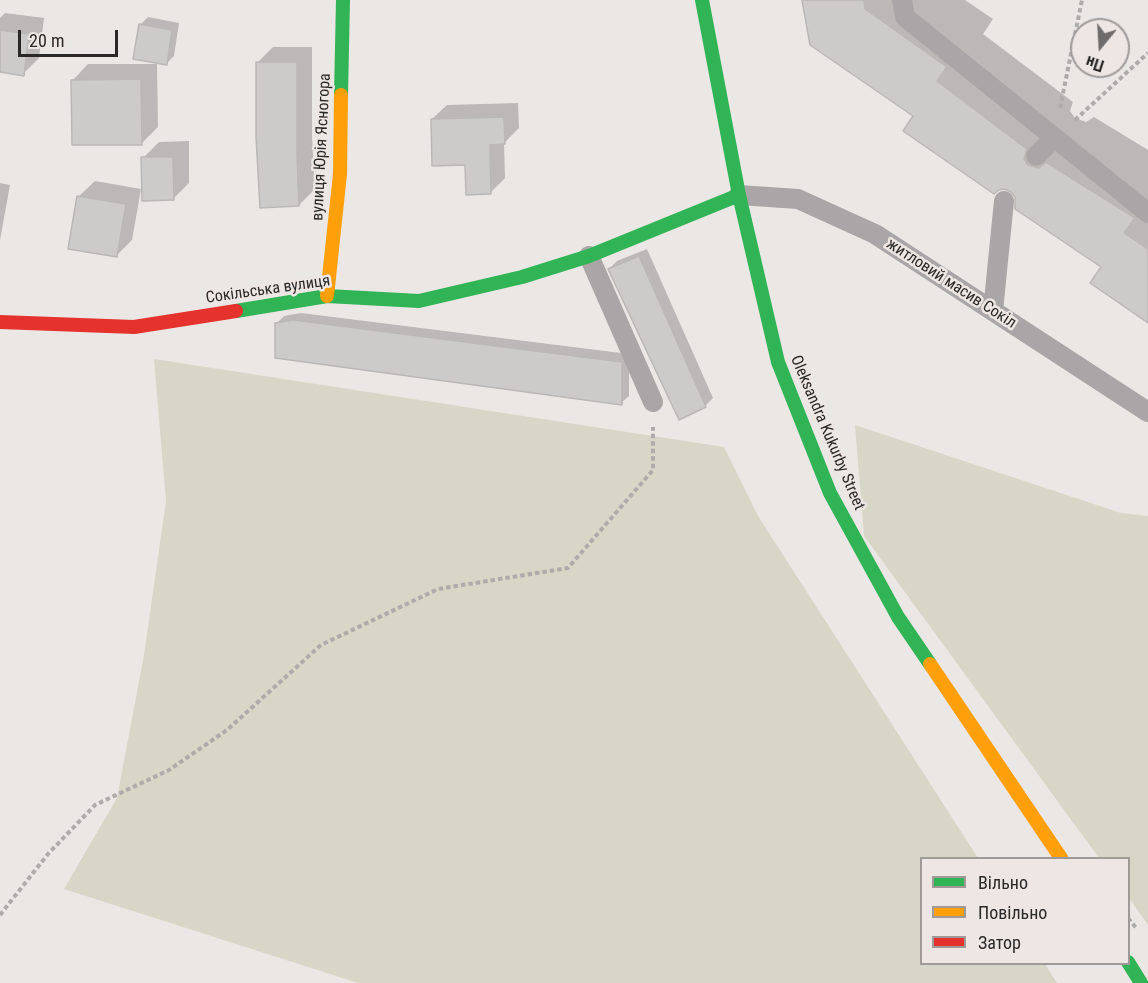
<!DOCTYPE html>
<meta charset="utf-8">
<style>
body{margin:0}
#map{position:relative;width:1148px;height:983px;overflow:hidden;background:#ebe7e5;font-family:"Roboto Condensed",sans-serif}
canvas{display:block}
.legend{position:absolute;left:920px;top:857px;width:210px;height:108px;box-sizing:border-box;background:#ede6e3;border:2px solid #9f9a98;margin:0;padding:8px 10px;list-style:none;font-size:18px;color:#2a2827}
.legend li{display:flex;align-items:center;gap:12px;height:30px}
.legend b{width:30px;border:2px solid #9f9a98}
.north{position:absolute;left:1070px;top:18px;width:60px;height:60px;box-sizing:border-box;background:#ede6e3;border:2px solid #9f9a98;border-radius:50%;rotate:198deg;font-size:16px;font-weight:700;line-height:24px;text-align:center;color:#2a2827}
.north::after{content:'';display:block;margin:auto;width:21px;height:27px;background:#6e6b6a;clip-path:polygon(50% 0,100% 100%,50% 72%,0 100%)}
.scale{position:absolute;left:18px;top:30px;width:100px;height:27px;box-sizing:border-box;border:3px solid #2a2827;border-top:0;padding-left:8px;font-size:18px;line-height:21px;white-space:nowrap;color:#2a2827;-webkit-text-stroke:4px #ede6e3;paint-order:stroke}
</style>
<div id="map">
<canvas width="1148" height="983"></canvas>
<ul class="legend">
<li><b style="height:8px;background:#30b455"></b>Вільно</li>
<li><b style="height:8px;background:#ff9f0a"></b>Повільно</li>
<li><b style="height:8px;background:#e5322d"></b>Затор</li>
</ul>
<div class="north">Пн</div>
<div class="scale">20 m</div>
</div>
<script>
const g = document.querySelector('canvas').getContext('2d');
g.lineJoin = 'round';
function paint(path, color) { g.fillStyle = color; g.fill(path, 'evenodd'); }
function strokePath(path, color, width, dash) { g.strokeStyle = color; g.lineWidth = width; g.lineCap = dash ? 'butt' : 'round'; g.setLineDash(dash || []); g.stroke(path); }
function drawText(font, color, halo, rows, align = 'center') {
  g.font = font + ' "Roboto Condensed",sans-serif'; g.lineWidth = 5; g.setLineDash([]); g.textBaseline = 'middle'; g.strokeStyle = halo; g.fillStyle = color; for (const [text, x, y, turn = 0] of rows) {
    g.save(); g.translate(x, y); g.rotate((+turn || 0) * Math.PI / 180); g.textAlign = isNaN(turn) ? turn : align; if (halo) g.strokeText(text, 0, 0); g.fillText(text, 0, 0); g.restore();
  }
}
const green = new Path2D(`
 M154 359 724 447 758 516 978 858H922V964H1045L1057 983H358L64 889 117 798 144 655 166 501Z
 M855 425 1121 513 1148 516V925L1129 898 1128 858H1099L864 536Z`);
const shadow = new Path2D(`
 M804 0H965L993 19 983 34 1073 102 1070 111 1075 118 1086 122 1094 117 1148 150V321L1103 267 915 115Z
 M5 13 44 18 39 58 23 74 0 71V18Z
 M148 17 179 23 174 56 167 63 140 25Z
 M273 47H312V137L315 189 299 205 257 63Z
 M88 64H157L158 127 142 143 73 80Z
 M518 103 519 128 504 143 505 178 490 193 432 119 447 105Z
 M189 141V183L173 199 143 158 159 142Z
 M95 181 141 189 132 240 116 256 79 196Z
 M0 183 10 185 0 240Z
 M647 249 713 398 705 406 609 269 617 261Z
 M301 313 629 354V396L621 403 276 324 284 316Z`);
const building = new Path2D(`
 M802 0H864L865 9 947 67 937 81 1027 149 1024 159 1028 165 1039 168 1046 162 1135 218 1124 233 1148 249V323L1090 283 1101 267 1015 209V197L1011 192 1005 189 999 190 994 194 903 131 913 116 810 45Z
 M139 24 172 30 167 65 133 59Z
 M0 30 29 34 24 76 0 72Z
 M256 62H297V154L299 206 260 208 256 137Z
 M141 79 142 145H72L71 80Z
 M504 117 505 144 490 145 491 194 466 195 465 165 432 166 431 119Z
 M141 157H173L174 200 142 201Z
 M77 196 126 204 117 257 68 249Z
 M639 256 706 407 679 420 608 269Z
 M293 320 622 362V405L275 358V323Z`);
const path = new Path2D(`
 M1060 108 1082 0
 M1075 120 1148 53
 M0 915 48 854 95 805 169 770 227 730 321 645 438 589 568 568 653 470V427
 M1128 918 1137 929`);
const lane = new Path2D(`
 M902 0 905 17 1148 213
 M1036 156 1054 138
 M739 195 798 199 875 234 1148 412
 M589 256 653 402
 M993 311 1004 201`);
const fast = new Path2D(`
 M702 0 739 195 778 362 830 493 898 617 930 664
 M341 95 343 0
 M236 311 327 296 419 301 522 277 589 256 739 195
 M1128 962 1141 983`);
const slow = new Path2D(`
 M327 296 340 174 341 95
 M930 664 1061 858`);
const jam = new Path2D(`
 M0 322 134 327 236 311`);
const streetNames = [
 ["вулиця Юрія Ясногора",322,147,-87],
 ["житловий масив Сокіл",951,284,33],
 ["Сокільська вулиця",268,290,-8],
 ["Oleksandra Kukurby Street",827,433,67]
];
paint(green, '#d8d6c7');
paint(shadow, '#0003');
paint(building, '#cdcbc9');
strokePath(building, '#bab8b6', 1.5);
strokePath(path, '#aeacab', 4, [4.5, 3]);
strokePath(lane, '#aaa6a7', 20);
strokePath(fast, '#30b455', 14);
strokePath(slow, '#ff9f0a', 14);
strokePath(jam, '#e5322d', 14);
drawText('16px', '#2a2827', '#ede6e3', streetNames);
</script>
